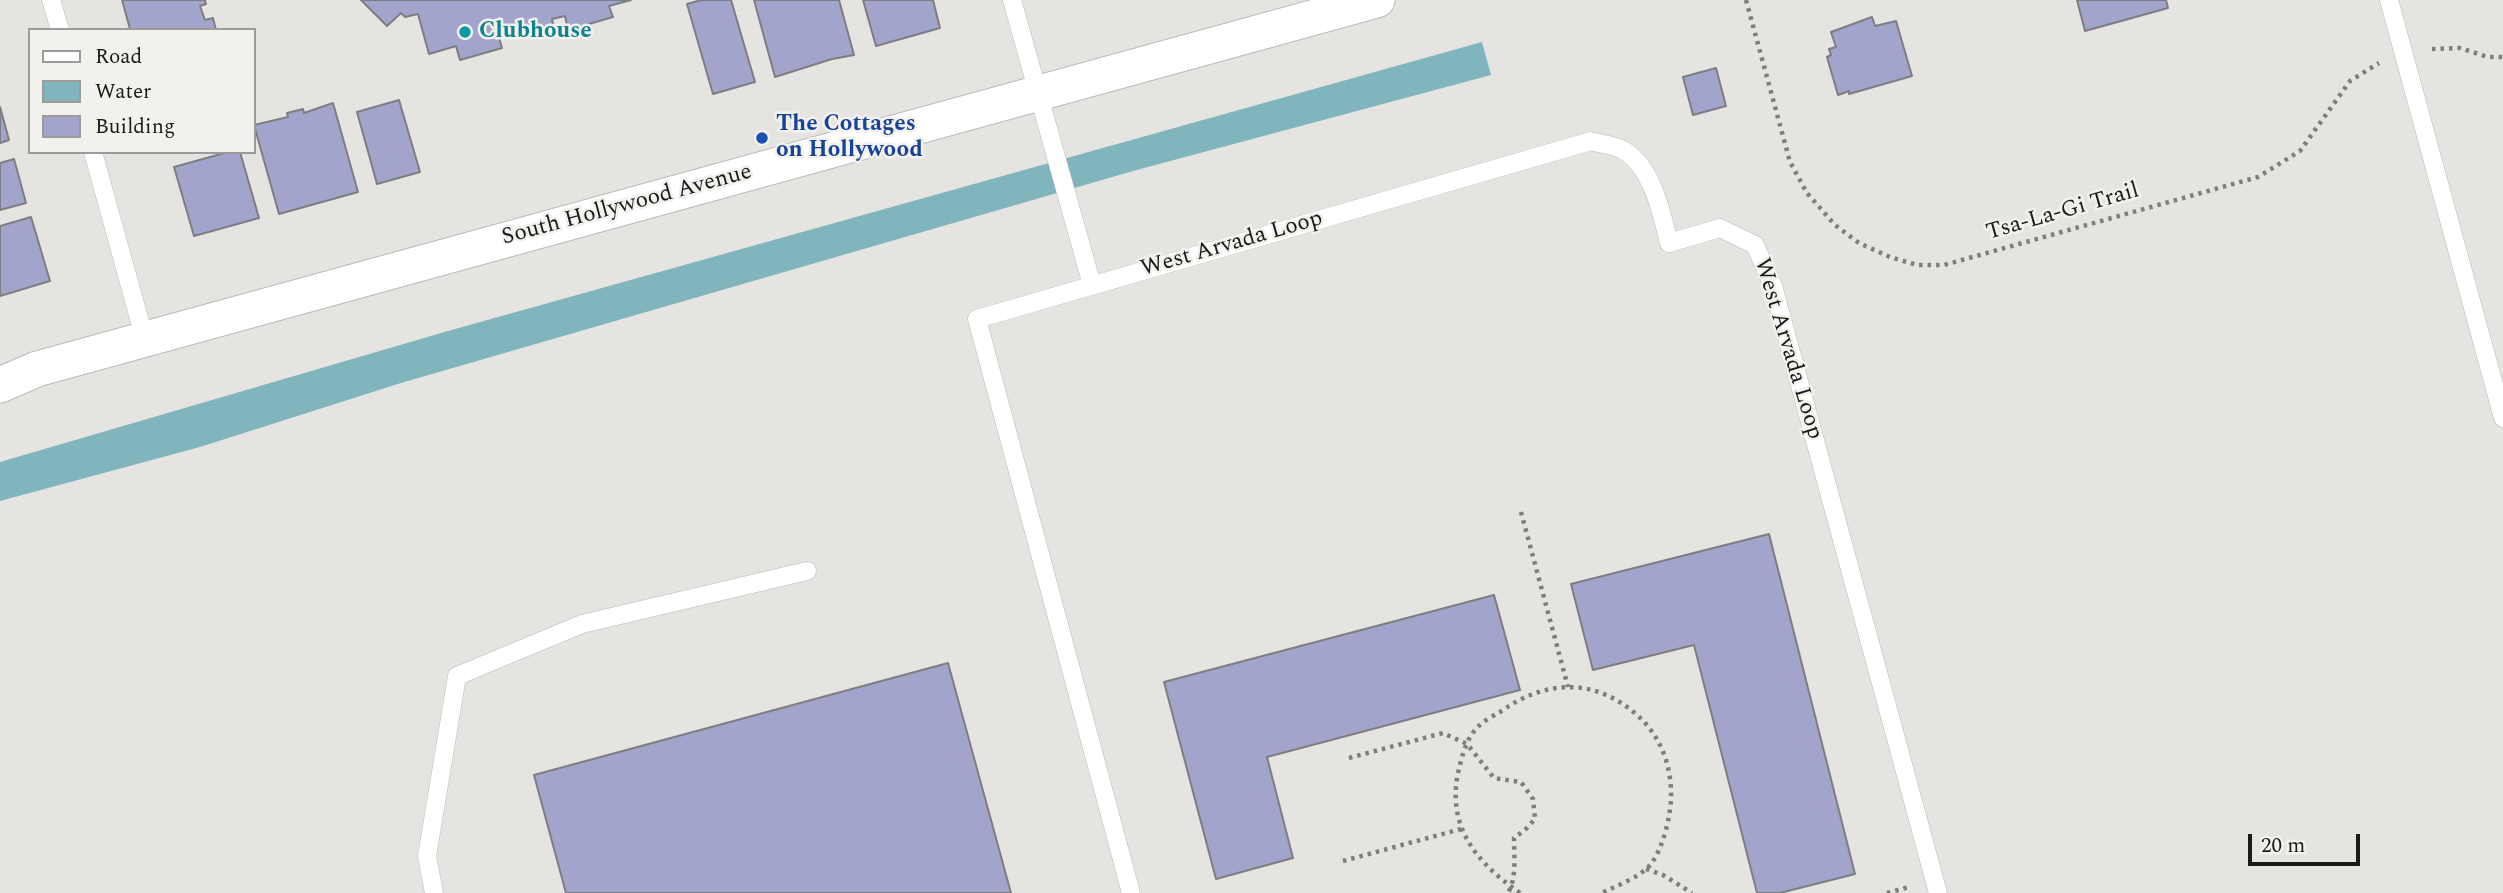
<!DOCTYPE html>
<style>
body{margin:0}
#map{position:relative;width:2503px;height:893px;overflow:hidden;background:#e5e4e1;font-family:Spectral,serif}
canvas{display:block}
.legend{position:absolute;left:28px;top:28px;width:228px;height:126px;box-sizing:border-box;background:#f2f1ee;border:2px solid #9c9b99;margin:0;padding:9px 12px;list-style:none;font-size:21px;color:#1a1a19}
.legend li{display:flex;align-items:center;gap:14px;height:35px}
.legend b{width:35px;border:2px solid #9c9b99}
.scale{position:absolute;left:2248px;top:834px;width:112px;height:32px;box-sizing:border-box;border:4px solid #1a1a19;border-top:0;padding-left:9px;font-size:21px;line-height:24px;white-space:nowrap;color:#1a1a19;-webkit-text-stroke:5px #f2f1ee;paint-order:stroke}
</style>
<div id="map">
<canvas width="2503" height="893"></canvas>
<ul class="legend">
<li><b style="height:9px;background:#fff"></b>Road</li>
<li><b style="height:19px;background:#80b5bd"></b>Water</li>
<li><b style="height:19px;background:#a3a4cb"></b>Building</li>
</ul>
<div class="scale">20 m</div>
</div>
<script>
const g = document.querySelector('canvas').getContext('2d');
g.lineJoin = 'round';
function paint(path, color) { g.fillStyle = color; g.fill(path, 'evenodd'); }
function strokePath(path, color, width, dash) { g.strokeStyle = color; g.lineWidth = width; g.lineCap = dash ? 'butt' : 'round'; g.setLineDash(dash || []); g.stroke(path); }
function drawText(font, color, halo, rows, align = 'center') {
  g.font = font + ' Spectral,serif'; g.lineWidth = 5; g.setLineDash([]); g.textBaseline = 'middle'; g.strokeStyle = halo; g.fillStyle = color; for (const [text, x, y, turn = 0] of rows) {
    g.save(); g.translate(x, y); g.rotate((+turn || 0) * Math.PI / 180); g.textAlign = isNaN(turn) ? turn : align; if (halo) g.strokeText(text, 0, 0); g.fillText(text, 0, 0); g.restore();
  }
}
const water = new Path2D(`
 M1482 42 1491 75 1133 171 401 383 200 447 0 501V462L448 331Z`);
const building = new Path2D(`
 M122 0H205L206 4 200 6 205 20 213 18 216 30 130 29Z
 M361 0H631L609 6 613 17 568 30 565 16 552 19 553 24 521 34 519 28 498 34 502 48 460 60 456 46 429 54 418 14 405 17 401 13 387 26Z
 M701 0H731L755 82 713 94 687 4Z
 M754 0H839L854 55 832 59 775 77Z
 M863 0H933L940 28 876 46Z
 M2077 0H2166L2168 8 2085 31Z
 M1872 17 1875 26 1896 21 1912 76 1849 94V91L1838 95 1827 57 1831 55 1829 49 1836 47 1831 32Z
 M1716 68 1726 106 1693 115 1683 77Z
 M399 100 420 172 377 184 357 112Z
 M333 103 358 192 279 214 254 125 288 117 287 113 303 109 304 113Z
 M0 107 9 140 0 143Z
 M228 152H240L259 218 194 236 174 167Z
 M14 159 26 203 0 210V163Z
 M31 217 50 281 0 296V226Z
 M1769 534 1855 874 1780 893H1757L1694 645 1593 670 1571 584Z
 M1494 595 1520 690 1267 757 1293 858 1216 879 1164 682Z
 M948 663 1011 893H566L534 775Z`);
const path = new Path2D(`
 M1746 0 1790 162 1807 193 1835 225 1859 243 1890 257 1917 265H1944L2258 177 2300 151 2350 81 2379 63
 M2432 49 2460 48 2488 57H2503
 M1521 512 1568 687
 M1349 758 1443 733 1467 744 1494 778 1521 782 1533 799 1535 819 1525 830 1514 838C1514 855 1517 877 1508 893
 M1343 861 1461 829
 M1646 869 1663 875 1692 893
 M1520 893C1474 861 1444 823 1460 765 1463 752 1468 736 1478 727 1483 721 1493 716 1500 712 1545 680 1593 677 1636 714 1661 736 1672 766 1671 799 1670 818 1663 848 1651 864 1642 876 1615 887 1601 893
 M1887 893 1909 887`);
const lane = new Path2D(`
 M51 0 60 30
 M1012 0 1092 285
 M2389 0 2503 418
 M93 152 145 340
 M434 893 427 856 457 676 582 624 807 571
 M1131 893 977 319 1591 141C1600 144 1615 145 1623 150 1652 166 1662 214 1669 243L1720 228 1755 245 1773 286 1938 893`);
const street = new Path2D(`
 M0 385 37 369 1377 0`);
const markers = [
 [465,32,7,"#0f9aa8"],
 [762,138,7,"#1a4fb4"]
];
const cultureNames = [
 ["Clubhouse",479,32]
];
const transitNames = [
 ["The Cottages",776,125],
 ["on Hollywood",776,151]
];
const streetNames = [
 ["South Hollywood Avenue",627,206,-15],
 ["Tsa-La-Gi Trail",2063,213,-16],
 ["West Arvada Loop",1232,245,-16],
 ["West Arvada Loop",1787,349,73]
];
paint(water, '#80b5bd');
paint(building, '#a3a4cb');
strokePath(building, '#7d7e81', 2);
strokePath(lane, '#bbbab7', 19);
strokePath(street, '#bbbab7', 37);
strokePath(path, '#7e7e7c', 4.5, [3.5, 5]);
strokePath(lane, '#fff', 18);
strokePath(street, '#fff', 35);
for (const [x, y, r, color] of markers) { const dot = new Path2D(); dot.arc(x, y, r, 0, 2 * Math.PI); g.fillStyle = color; g.fill(dot); strokePath(dot, '#f2f1ee', 2.5); }
drawText('bold 23px', '#0d838f', '#f2f1ee', cultureNames, 'left');
drawText('bold 23px', '#164399', '#f2f1ee', transitNames, 'left');
drawText('23px', '#1a1a19', '#f2f1ee', streetNames);
</script>
